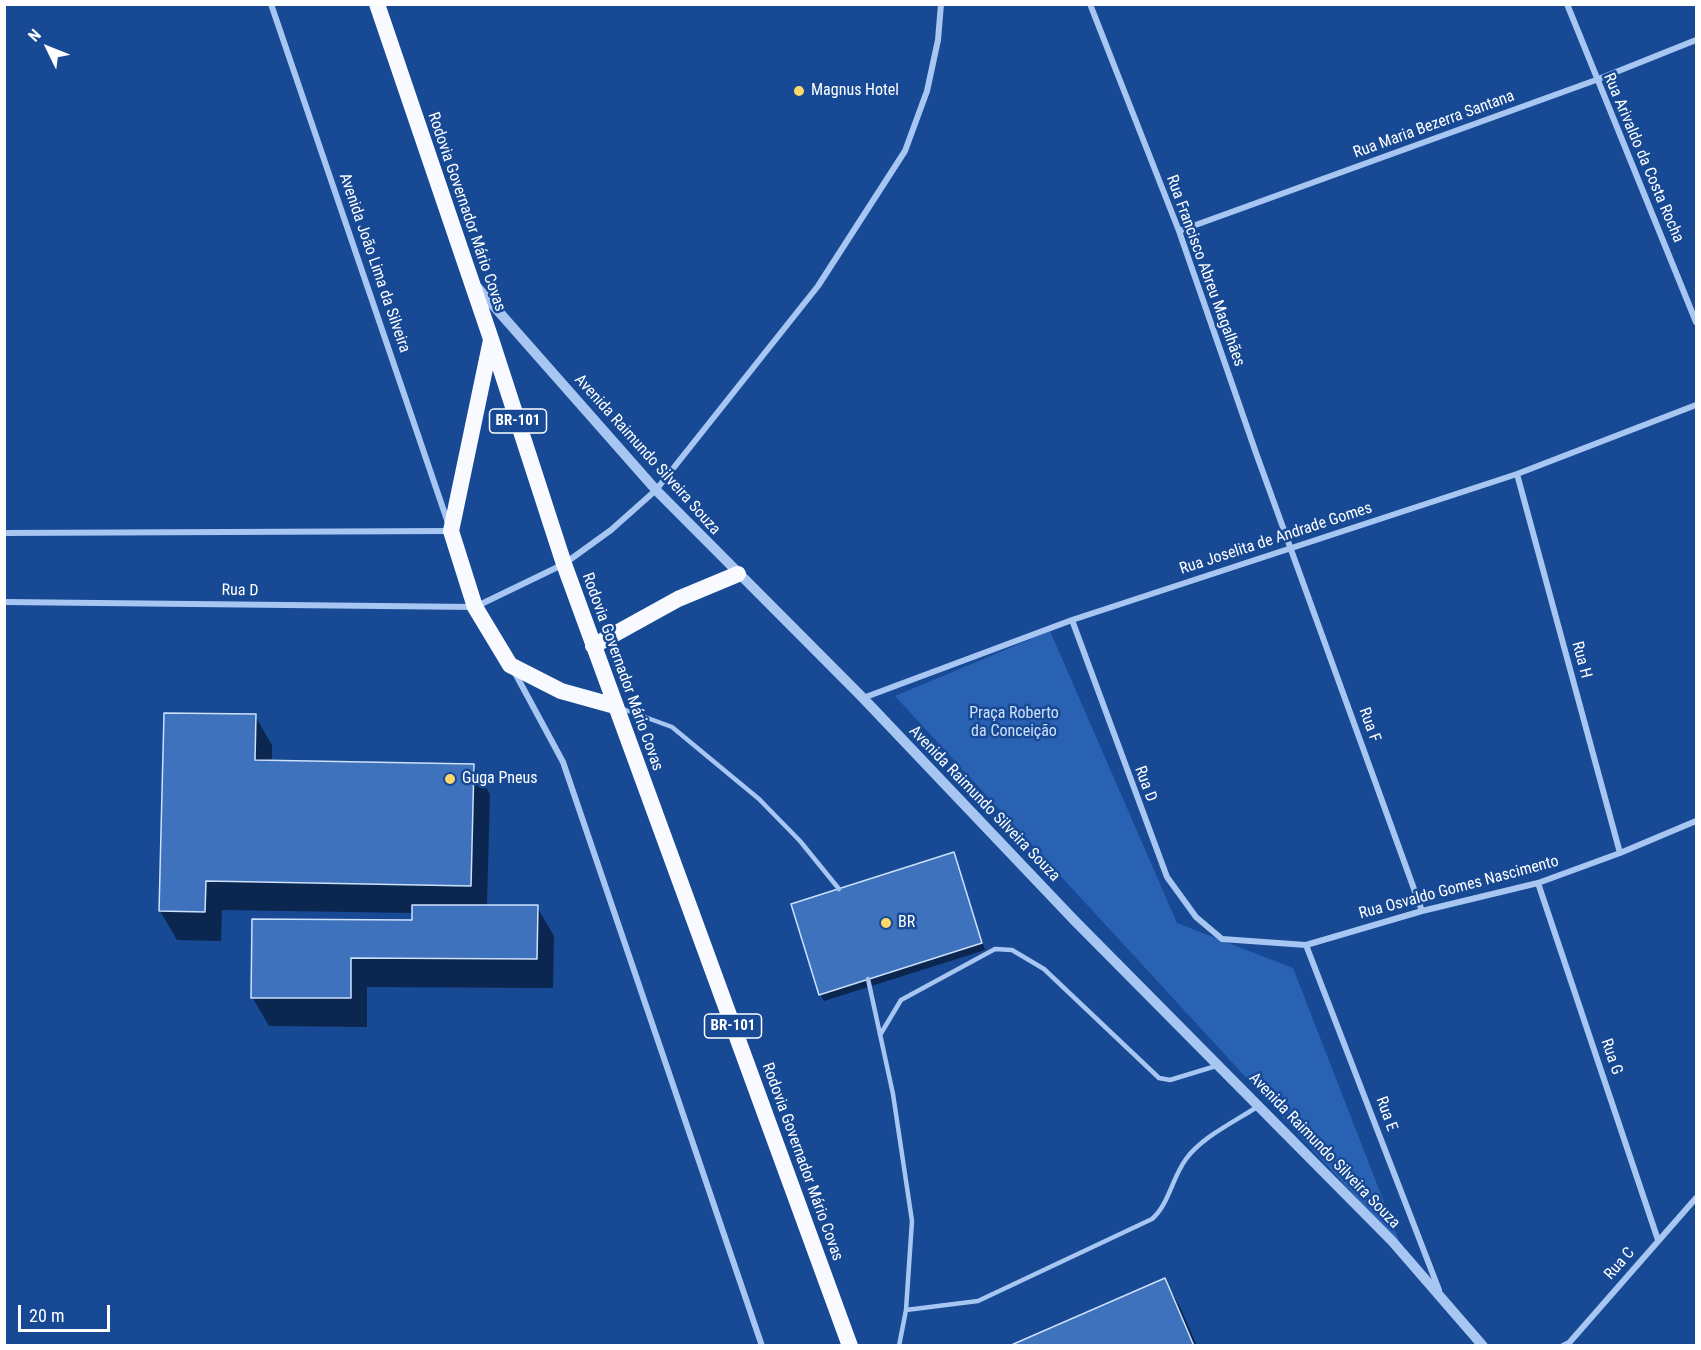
<!DOCTYPE html>
<meta charset="utf-8">
<style>
body{margin:0}
#map{position:relative;width:1701px;height:1350px;overflow:hidden;background:#174994;font-family:"Roboto Condensed",sans-serif}
canvas{display:block}
.frame{position:absolute;inset:0;border:6px solid #fff;pointer-events:none}
.north{position:absolute;left:18px;top:18px;width:60px;height:60px;-webkit-text-stroke:4px #174994;paint-order:stroke;rotate:313deg;font-size:16px;font-weight:700;line-height:24px;text-align:center;color:#fff}
.north::after{content:'';display:block;margin:auto;width:21px;height:27px;background:#fff;clip-path:polygon(50% 0,100% 100%,50% 72%,0 100%)}
.scale{position:absolute;left:18px;top:1305px;width:92px;height:27px;box-sizing:border-box;border:3px solid #fff;border-top:0;padding-left:8px;font-size:18px;line-height:21px;white-space:nowrap;color:#fff;-webkit-text-stroke:4px #174994;paint-order:stroke}
</style>
<div id="map">
<canvas width="1701" height="1350"></canvas>
<div class="frame"></div>
<div class="north">N</div>
<div class="scale">20 m</div>
</div>
<script>
const g = document.querySelector('canvas').getContext('2d');
g.lineJoin = 'round';
function paint(path, color) { g.fillStyle = color; g.fill(path, 'evenodd'); }
function strokePath(path, color, width, dash) { g.strokeStyle = color; g.lineWidth = width; g.lineCap = dash ? 'butt' : 'round'; g.setLineDash(dash || []); g.stroke(path); }
function drawText(font, color, halo, rows, align = 'center') {
  g.font = font + ' "Roboto Condensed",sans-serif'; g.lineWidth = 5; g.setLineDash([]); g.textBaseline = 'middle'; g.strokeStyle = halo; g.fillStyle = color; for (const [text, x, y, turn = 0] of rows) {
    g.save(); g.translate(x, y); g.rotate((+turn || 0) * Math.PI / 180); g.textAlign = isNaN(turn) ? turn : align; if (halo) g.strokeText(text, 0, 0); g.fillText(text, 0, 0); g.restore();
  }
}
const green = new Path2D(`
 M1050 631 1177 923 1293 968 1401 1246 895 696Z`);
const shadow = new Path2D(`
 M255 716 272 745V761L473 765 490 794 487 906 537 907 554 936 553 988 367 987V1027L269 1026 252 997 413 922V913L222 910 221 941 177 940 160 911Z
 M953 854 985 950 824 1001 820 994Z
 M1165 1280 1181 1309 1197 1346H1013Z`);
const building = new Path2D(`
 M164 713 256 714 255 760 474 764 471 886 206 881 205 912 159 911Z
 M954 852 982 943 819 995 791 904Z
 M412 905H538L537 959 351 958V998H251L252 919 412 920Z
 M1165 1278 1194 1346H1009Z`);
const service = new Path2D(`
 M623 709 672 727 759 799 800 841 839 889
 M868 979 893 1094 912 1221 906 1310 899 1346
 M880 1035 901 1000 995 949 1012 950 1044 969 1159 1078 1170 1080 1216 1066
 M906 1310 978 1301 1152 1219C1169 1204 1172 1178 1186 1159 1202 1137 1234 1122 1257 1107`);
const minor = new Path2D(`
 M271 4 448 523
 M1090 4 1179 231 1256 453 1422 911
 M1567 4 1696 322
 M1179 231 1596 80 1696 40
 M1517 474 1620 853
 M4 533 449 531
 M4 602 475 607 564 564 611 530 656 490 818 286 905 151 927 91 938 40 941 4
 M1072 620 1167 877 1196 917 1222 939 1306 945 1422 911 1538 883 1620 853 1696 821
 M515 673 563 762 762 1346
 M863 698 1072 620 1517 474 1696 405
 M1538 883 1658 1240
 M1306 945 1439 1290
 M1563 1346 1569 1343 1696 1198`);
const tertiary = new Path2D(`
 M477 287 656 490 863 698 1074 920 1392 1241 1483 1346`);
const trunk = new Path2D(`
 M377 4 491 339 564 564 850 1346
 M491 340 451 531 475 607 510 665 561 691 615 706
 M593 646 678 599 738 574`);
const markers = [
 [799,91,6,"#ffd967"],
 [450,779,6,"#ffd967"],
 [886,923,6,"#ffd967"]
];
const shields = [
 [518,421,57],
 [733,1026,57]
];
const shieldNames = [
 ["BR-101",518,421],
 ["BR-101",733,1026]
];
const poiNames = [
 ["Magnus Hotel",811,91],
 ["Guga Pneus",462,779],
 ["BR",898,923]
];
const streetNames = [
 ["Rua Maria Bezerra Santana",1434,125,-20],
 ["Rua Arivaldo da Costa Rocha",1643,158,67],
 ["Rodovia Governador Mário Covas",466,212,71],
 ["Avenida João Lima da Silveira",374,263,71],
 ["Rua Francisco Abreu Magalhães",1205,271,70],
 ["Avenida Raimundo Silveira Souza",647,455,48],
 ["Rua Joselita de Andrade Gomes",1276,539,-18],
 ["Rua D",240,591,1],
 ["Rua H",1581,660,75],
 ["Rodovia Governador Mário Covas",622,672,70],
 ["Rua F",1369,725,70],
 ["Rua D",1145,784,70],
 ["Avenida Raimundo Silveira Souza",984,804,46],
 ["Rua Osvaldo Gomes Nascimento",1459,888,-15],
 ["Rua G",1611,1057,71],
 ["Rua E",1386,1114,70],
 ["Avenida Raimundo Silveira Souza",1324,1151,46],
 ["Rodovia Governador Mário Covas",802,1162,70],
 ["Rua C",1620,1264,-49]
];
const parkNames = [
 ["Praça Roberto",1014,714],
 ["da Conceição",1014,732]
];
paint(green, '#2a62b3');
paint(shadow, '#0007');
paint(building, '#3f72bc');
strokePath(building, '#cee1fc', 1.5);
strokePath(service, '#a7c6f1', 4.5);
strokePath(minor, '#a7c6f1', 6);
strokePath(tertiary, '#a7c6f1', 10);
strokePath(trunk, '#f8faff', 16);
for (const [x, y, r, color] of markers) { const dot = new Path2D(); dot.arc(x, y, r, 0, 2 * Math.PI); g.fillStyle = color; g.fill(dot); strokePath(dot, '#174994', 2); }
for (const [x, y, w] of shields) { const box = new Path2D(); box.roundRect(x - w / 2, y - 12, w, 24, 4.5); g.fillStyle = '#174994'; g.fill(box); strokePath(box, '#fff', 1.5); }
drawText('bold 15px', '#fff', null, shieldNames);
drawText('16px', '#fff', '#174994', poiNames, 'left');
drawText('16px', '#fff', '#174994', streetNames);
drawText('16px', '#cee1fc', '#174994', parkNames);
</script>
